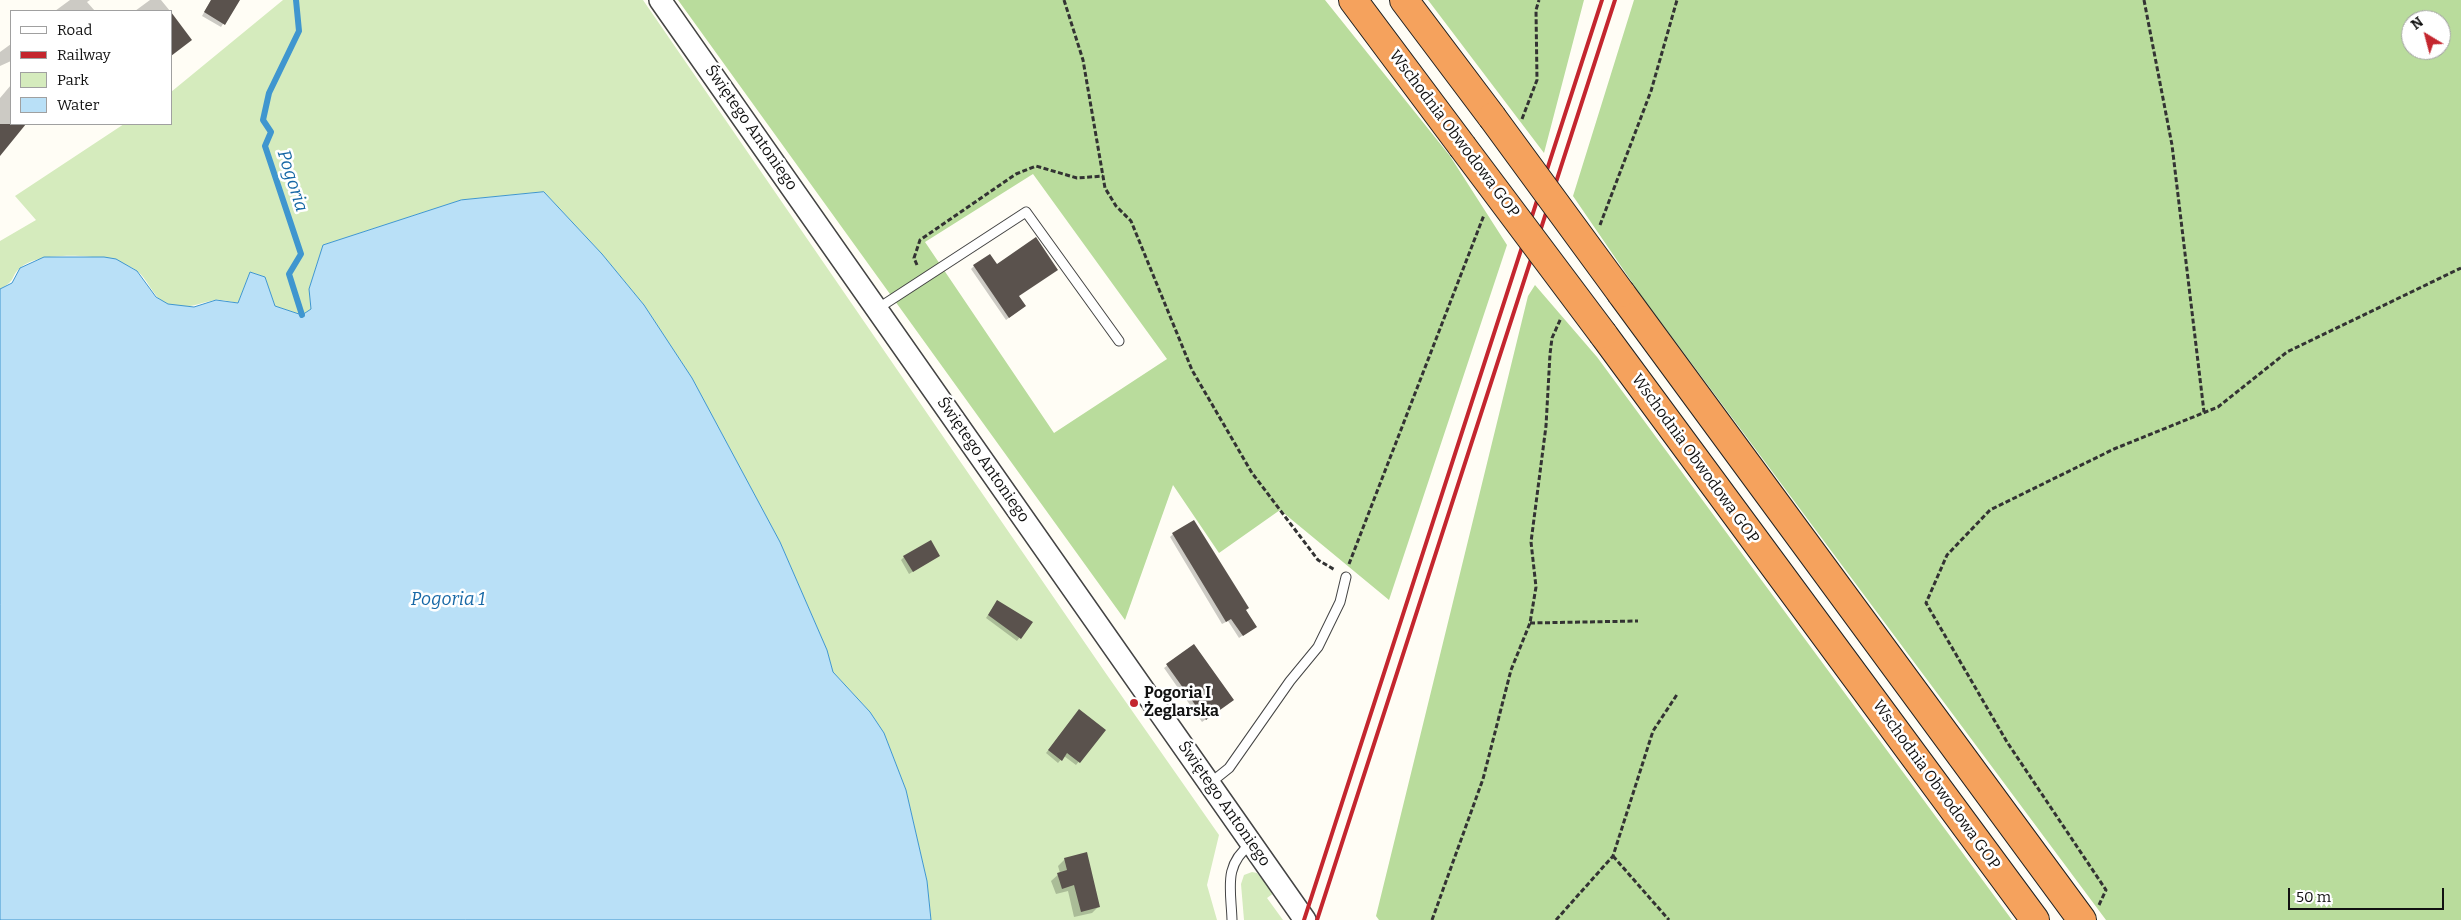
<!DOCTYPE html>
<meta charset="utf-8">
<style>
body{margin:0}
#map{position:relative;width:2461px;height:920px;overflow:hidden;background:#fffdf5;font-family:Bitter,serif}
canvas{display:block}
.legend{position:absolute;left:10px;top:10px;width:162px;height:115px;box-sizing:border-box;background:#fff;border:1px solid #a0a0a0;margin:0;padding:6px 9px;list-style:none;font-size:15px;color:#111}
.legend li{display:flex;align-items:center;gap:10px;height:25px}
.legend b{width:25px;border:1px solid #a0a0a0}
.north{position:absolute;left:2401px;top:10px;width:50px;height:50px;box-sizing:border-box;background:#fff;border:1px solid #a0a0a0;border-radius:50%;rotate:323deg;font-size:14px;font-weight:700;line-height:20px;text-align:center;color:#111}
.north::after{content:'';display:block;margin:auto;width:18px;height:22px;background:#c4262e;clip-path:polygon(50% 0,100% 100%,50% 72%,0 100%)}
.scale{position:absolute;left:2288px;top:888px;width:156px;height:22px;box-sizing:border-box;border:2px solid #111;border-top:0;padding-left:6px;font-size:15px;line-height:18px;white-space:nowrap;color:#111;-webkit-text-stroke:4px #fff;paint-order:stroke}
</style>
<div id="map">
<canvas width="2461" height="920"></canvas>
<ul class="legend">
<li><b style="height:6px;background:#fff"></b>Road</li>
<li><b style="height:6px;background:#c4262e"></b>Railway</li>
<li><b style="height:14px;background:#d5ebbd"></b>Park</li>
<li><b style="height:14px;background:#b9e0f7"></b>Water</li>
</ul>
<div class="north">N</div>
<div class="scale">50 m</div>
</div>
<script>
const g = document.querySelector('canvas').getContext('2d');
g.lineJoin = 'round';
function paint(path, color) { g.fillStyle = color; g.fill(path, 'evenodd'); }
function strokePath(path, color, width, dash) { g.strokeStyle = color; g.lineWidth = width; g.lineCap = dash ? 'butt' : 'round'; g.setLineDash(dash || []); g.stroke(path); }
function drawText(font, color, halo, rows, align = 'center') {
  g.font = font + ' Bitter,serif'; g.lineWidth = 5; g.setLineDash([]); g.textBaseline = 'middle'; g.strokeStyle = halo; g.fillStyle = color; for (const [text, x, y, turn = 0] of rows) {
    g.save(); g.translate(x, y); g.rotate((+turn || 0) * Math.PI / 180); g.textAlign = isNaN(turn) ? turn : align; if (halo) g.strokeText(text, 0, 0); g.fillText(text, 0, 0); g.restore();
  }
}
const green = new Path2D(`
 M283 0H643L1107 675 1219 835 1207 885 1217 920H931L927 881 906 790 884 733 870 712 833 672 827 650 780 542 692 378 644 305 602 254 544 192 461 200 323 245 309 289 311 309 302 315 275 306 265 277 250 272 238 303C231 302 222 299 215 300 198 303 186 311 167 304 152 297 149 280 137 271 115 254 41 249 20 268 10 277 17 280 0 289V241L36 220 15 196 124 124H171V92Z
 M1252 872 1257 873 1274 893 1267 898 1283 920H1244L1241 884 1244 875Z`);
const forest = new Path2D(`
 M678 0H1325L1450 156 1507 245 1389 600 1280 510 1219 553 1173 485 1125 620ZM1033 174 1167 359 1054 433 925 242Z
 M1428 0H1584L1544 153Z
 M1634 0H2461V920H2106L1640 294 1573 196ZM2411 20H2441V50H2411Z
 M1535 285 1597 357 2012 920H1379L1376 916 1528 296Z`);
const water = new Path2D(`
 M544 192 602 254 644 305 692 378 780 542 827 650 833 672 870 712 884 733 906 790 927 881 931 920H0V289L12 283 20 268 44 257H104L116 259 137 271 156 297 168 304 194 307 216 300 238 303 250 272 265 277 275 306 302 315 311 309 309 289 323 245 461 200Z`);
const shadow = new Path2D(`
 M70 0H90L87 2 95 11H55Z
 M150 0H161L170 11H135Z
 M211 0H239L221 27 202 16Z
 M11 44V61L0 66V52Z
 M11 85V124H24L6 146H0V98Z
 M974 266H997L1018 297 1021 309 1006 320 971 269Z
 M1173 534 1252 629 1239 638 1228 621 1222 624 1170 537Z
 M938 556 909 574 901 560 904 557Z
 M997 601 1031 622 1017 641 986 618Z
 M1194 646 1229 702 1202 722 1164 668Z
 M1076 714 1104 731 1076 765 1064 756 1058 763 1046 753Z
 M1065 859 1098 907 1092 913 1074 917 1068 891 1056 894 1051 881 1060 873 1058 866Z`);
const stream = new Path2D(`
 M296 0 299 31 269 93 263 120 271 132 265 146 301 254 289 274 302 315`);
const building = new Path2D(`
 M211 0H240L225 25 204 12Z
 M171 12 192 40 171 56Z
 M0 124H26L0 156Z
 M1036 237 1058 270 1019 296 1026 306 1009 318 973 265 990 254 997 264Z
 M1194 520 1249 608 1246 610 1257 627 1243 636 1231 619 1226 622 1172 533Z
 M931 540 940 556 913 572 903 556Z
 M997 600 1033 622 1021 639 988 615Z
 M1194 644 1234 700 1206 720 1166 664Z
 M1079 709 1106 730 1080 763 1067 753 1062 761 1048 750Z
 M1087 852 1100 907 1081 912 1074 885 1062 889 1057 873 1067 870 1064 858Z`);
const path = new Path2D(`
 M1064 0 1083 60 1105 188 1116 206 1131 221 1192 370 1252 473 1318 560 1335 570
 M2144 0 2172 145 2204 412
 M1522 119 1537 80 1536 10 1539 0
 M1600 225 1651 91 1677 0
 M917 265 914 258 920 240 1016 174 1036 166 1077 178 1103 176
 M1349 564 1484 215
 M1530 623 1638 621
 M1613 856 1669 920
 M2099 905 2106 890 2007 742 1926 603 1947 555 1990 510 2114 449 2218 407 2287 352 2461 268
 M1432 920 1483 779 1511 670 1530 623 1536 587 1531 542 1546 426 1550 354 1552 338 1561 318
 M1556 920 1613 856 1653 731 1678 693`);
const service = new Path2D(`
 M877 309 1026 212 1119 341
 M1209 784 1229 768 1290 681 1318 647 1340 602 1346 577
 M1232 920C1231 889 1223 865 1251 844`);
const tertiary = new Path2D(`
 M660 0 1305 920`);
const motorway = new Path2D(`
 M1353 0 1462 146
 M1404 0 1492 117
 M1621 293 2082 920
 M1603 334 2035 920`);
const rail = new Path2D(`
 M1304 920 1602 0
 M1317 920 1615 0`);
const motorwayBridge = new Path2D(`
 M1492 117 1621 293
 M1462 146 1603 334`);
const markers = [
 [1134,703,5,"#c4262e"]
];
const streetNames = [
 ["Świętego Antoniego",751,128,55],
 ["Wschodnia Obwodowa GOP",1454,134,53],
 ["Wschodnia Obwodowa GOP",1695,459,54],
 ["Świętego Antoniego",983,460,55],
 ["Wschodnia Obwodowa GOP",1936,785,54],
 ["Świętego Antoniego",1224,804,55]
];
const poiNames = [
 ["Pogoria I",1144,694],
 ["Żeglarska",1144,712]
];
const waterNames = [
 ["Pogoria",292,181,72],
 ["Pogoria 1",448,600]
];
paint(green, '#d5ebbd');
paint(forest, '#b9dc9c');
paint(water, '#b9e0f7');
strokePath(water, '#3f96cf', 1);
paint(shadow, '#0003');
strokePath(stream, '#3f96cf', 6);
paint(building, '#5a524d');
strokePath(service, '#444', 11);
strokePath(tertiary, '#444', 24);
strokePath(motorway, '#222', 30);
strokePath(path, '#333', 3, [5, 2.5]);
strokePath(service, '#fff', 9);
strokePath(tertiary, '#fff', 21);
strokePath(motorway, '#f5a25d', 28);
strokePath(rail, '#c4262e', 4);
strokePath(motorwayBridge, '#222', 30, []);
strokePath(motorwayBridge, '#f5a25d', 28);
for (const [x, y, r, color] of markers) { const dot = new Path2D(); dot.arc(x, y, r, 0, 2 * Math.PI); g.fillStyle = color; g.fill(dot); strokePath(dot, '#fff', 2); }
drawText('16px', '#111', '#fff', streetNames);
drawText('bold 16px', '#111', '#fff', poiNames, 'left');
drawText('italic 18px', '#1768a6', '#fff', waterNames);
</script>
